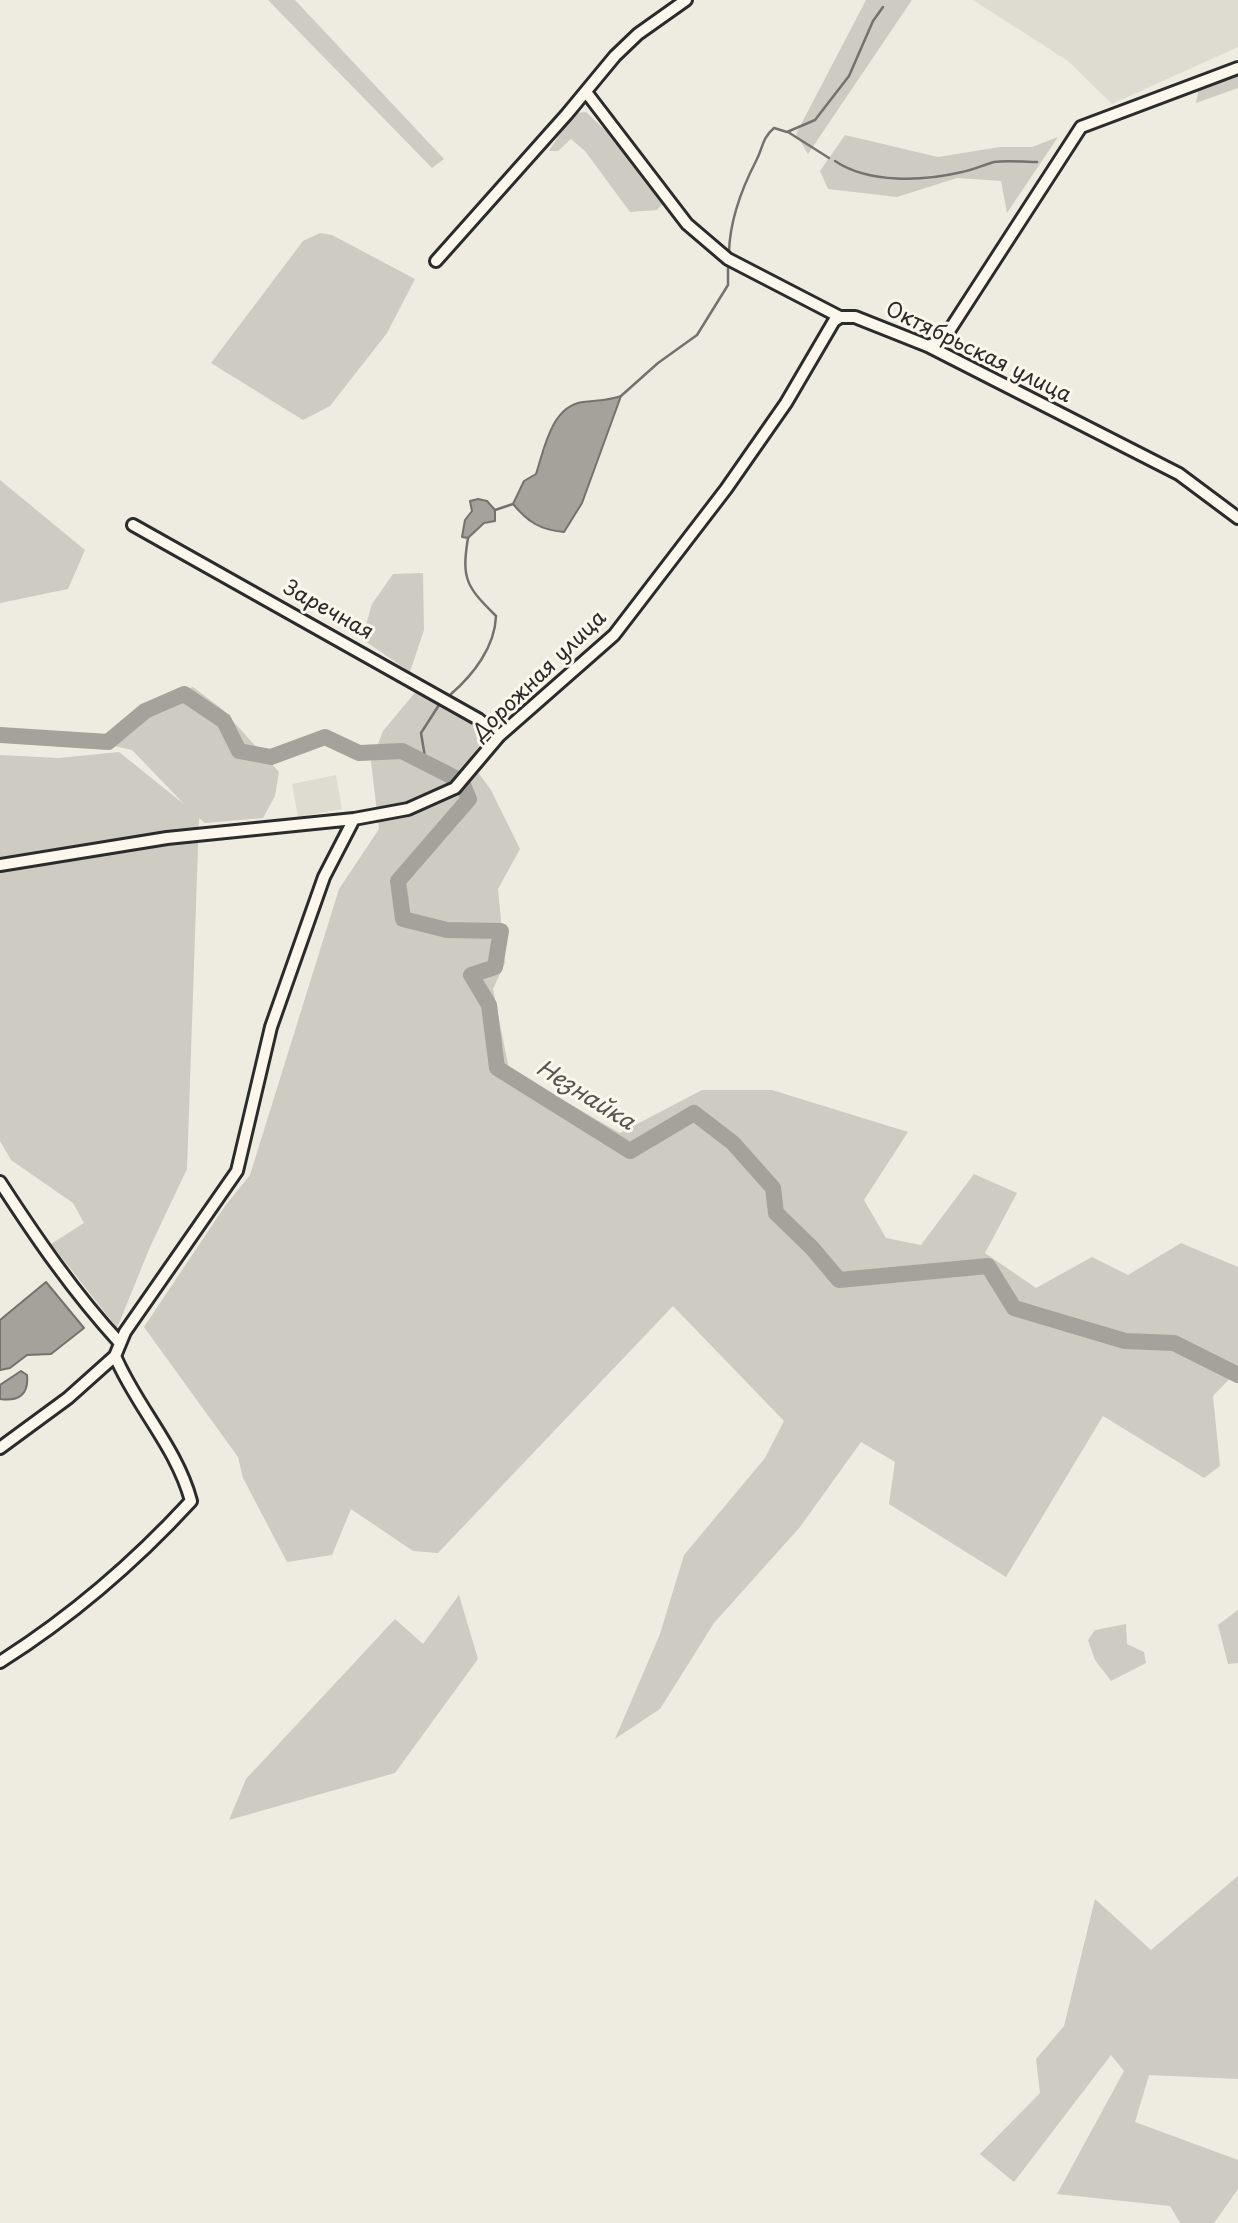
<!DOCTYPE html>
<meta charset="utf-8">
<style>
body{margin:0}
canvas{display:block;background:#eeebe0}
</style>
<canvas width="1238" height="2223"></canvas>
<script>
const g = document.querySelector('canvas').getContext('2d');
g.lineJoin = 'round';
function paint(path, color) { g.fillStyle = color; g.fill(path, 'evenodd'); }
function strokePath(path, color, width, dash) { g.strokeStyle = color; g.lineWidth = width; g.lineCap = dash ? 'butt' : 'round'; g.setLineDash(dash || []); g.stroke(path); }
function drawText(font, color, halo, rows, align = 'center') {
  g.font = font + ' "Playpen Sans",sans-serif'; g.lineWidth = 6; g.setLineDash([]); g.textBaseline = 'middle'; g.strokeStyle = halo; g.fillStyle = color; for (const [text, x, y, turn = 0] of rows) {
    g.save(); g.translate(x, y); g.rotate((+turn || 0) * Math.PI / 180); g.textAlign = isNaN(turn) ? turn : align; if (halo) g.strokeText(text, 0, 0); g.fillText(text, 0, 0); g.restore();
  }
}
const built = new Path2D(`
 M973 0H1238V47L1112 104 1068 61Z
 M336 775 342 809 298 817 292 784Z`);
const green = new Path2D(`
 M268 0H295L444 159 432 168Z
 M866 0H912L808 154 796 134Z
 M1238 74V88L1196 103 1199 88Z
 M586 112 619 143 664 202 657 210 630 212 585 151 571 139 558 151H549L573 113Z
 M845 135 938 157 1000 147H1032L1058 137 1007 213 1001 181 957 178 897 197 828 189 820 171Z
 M320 233 332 235 415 279 387 333 330 406 303 420 211 363 303 241Z
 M0 480 85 550 68 589 0 603Z
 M423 573 424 630 410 672 362 639 372 604 393 574Z
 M193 687 222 709 279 772 275 796 263 818 205 823 199 818 187 1169 150 1247 117 1328 51 1244 84 1223 73 1203 11 1160 0 1141V755L59 758 119 752 185 805 132 750 114 746 105 736C134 715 158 695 193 687Z
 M418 689 488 733 469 760 491 790 520 849 498 889 505 963 493 989 509 1069 620 1133 702 1090H772L908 1132 864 1200 886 1238 921 1245 974 1174 1017 1193 985 1253 1036 1288 1092 1257 1128 1275 1181 1243 1238 1267V1370L1213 1396 1220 1466 1204 1478 1103 1416 1006 1577 889 1504 895 1462 861 1442 800 1527 714 1623 660 1709 615 1739 660 1634 684 1555 765 1458 784 1421 673 1306 438 1553 413 1551 351 1509 332 1555 287 1562 243 1478 238 1457 144 1327 225 1206 250 1175 339 889 379 829 371 762 383 731Z
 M459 1595 478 1659 395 1773 229 1820 246 1779 395 1619 423 1644Z
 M1238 1610V1663L1228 1664 1218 1625Z
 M1126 1624 1127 1644 1144 1652 1146 1663 1111 1681 1095 1660 1088 1640 1095 1630Z
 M1238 1876V2079L1149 2075 1135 2122 1238 2160V2189L1214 2223H1180L1170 2206 1057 2194 1124 2071 1111 2055 1014 2182 980 2154 1040 2093 1036 2059 1064 2026 1095 1899 1151 1950Z`);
const water = new Path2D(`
 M621 396 582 503 564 532C540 530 528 522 513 504L524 481 536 474C544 450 551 406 583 402 597 400 607 401 621 396Z
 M478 499 487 501 495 510V521L484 523 468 538 462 537 465 520 472 511 470 501Z
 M46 1282 84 1328 51 1354 27 1355 10 1368 0 1370V1320Z
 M21 1371 27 1375C29 1394 19 1402 0 1399V1385Z`);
const stream = new Path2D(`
 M788 132 829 158
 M835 161C869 184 924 181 962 172 973 170 983 165 994 162 1007 160 1023 162 1037 162
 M729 252C730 219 741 190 756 161 763 148 762 138 774 128L787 132 815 120 849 76 873 21 883 7
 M621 396 658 363 697 335 728 285V267
 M495 510 513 504
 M451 694C473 675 495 647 496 616 467 587 461 580 468 538
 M426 763 421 733 439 705`);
const river = new Path2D(`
 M0 735 108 742 145 711 184 694 224 721 239 751 271 757 325 737 359 753 402 751 459 780
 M463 785 469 799 398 881 403 919 447 930 501 931 495 967 471 975 489 1005 497 1068 630 1151 694 1113 733 1143 773 1188 776 1213 812 1248 839 1280 988 1266 1014 1308 1125 1341 1174 1343 1238 1375`);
const minor = new Path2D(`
 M586 92 687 224 728 259 840 317
 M436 261 567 114 615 56 638 34 686 0
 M928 346 941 341 949 331 1081 127 1238 68
 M133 525 478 719 499 736
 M0 865 167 838 354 819
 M0 1182C37 1239 74 1293 120 1343
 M0 1448 68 1398 115 1356
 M0 1662C71 1617 134 1563 191 1501 177 1448 136 1406 115 1356L125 1332 237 1171 271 1027 324 877 354 819 408 809 455 788 499 736 614 635 726 489 786 403 834 321 840 317H855L928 346 1179 474 1238 518`);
const streetNames = [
 ["Октябрьская улица",978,353,26],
 ["Заречная",328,611,29],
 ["Дорожная улица",540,676,-44]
];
const waterNames = [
 ["Незнайка",585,1096,32]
];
paint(built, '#dedbd1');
paint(green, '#cecbc2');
paint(water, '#a4a29a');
strokePath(water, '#74726e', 2);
strokePath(stream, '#74726e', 2.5);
strokePath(river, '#a4a29a', 16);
strokePath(minor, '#2b2b2b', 16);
strokePath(minor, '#fbf7ec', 10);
drawText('21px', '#2b2b2b', '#fbf7ec', streetNames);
drawText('italic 23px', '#555552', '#fbf7ec', waterNames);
</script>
